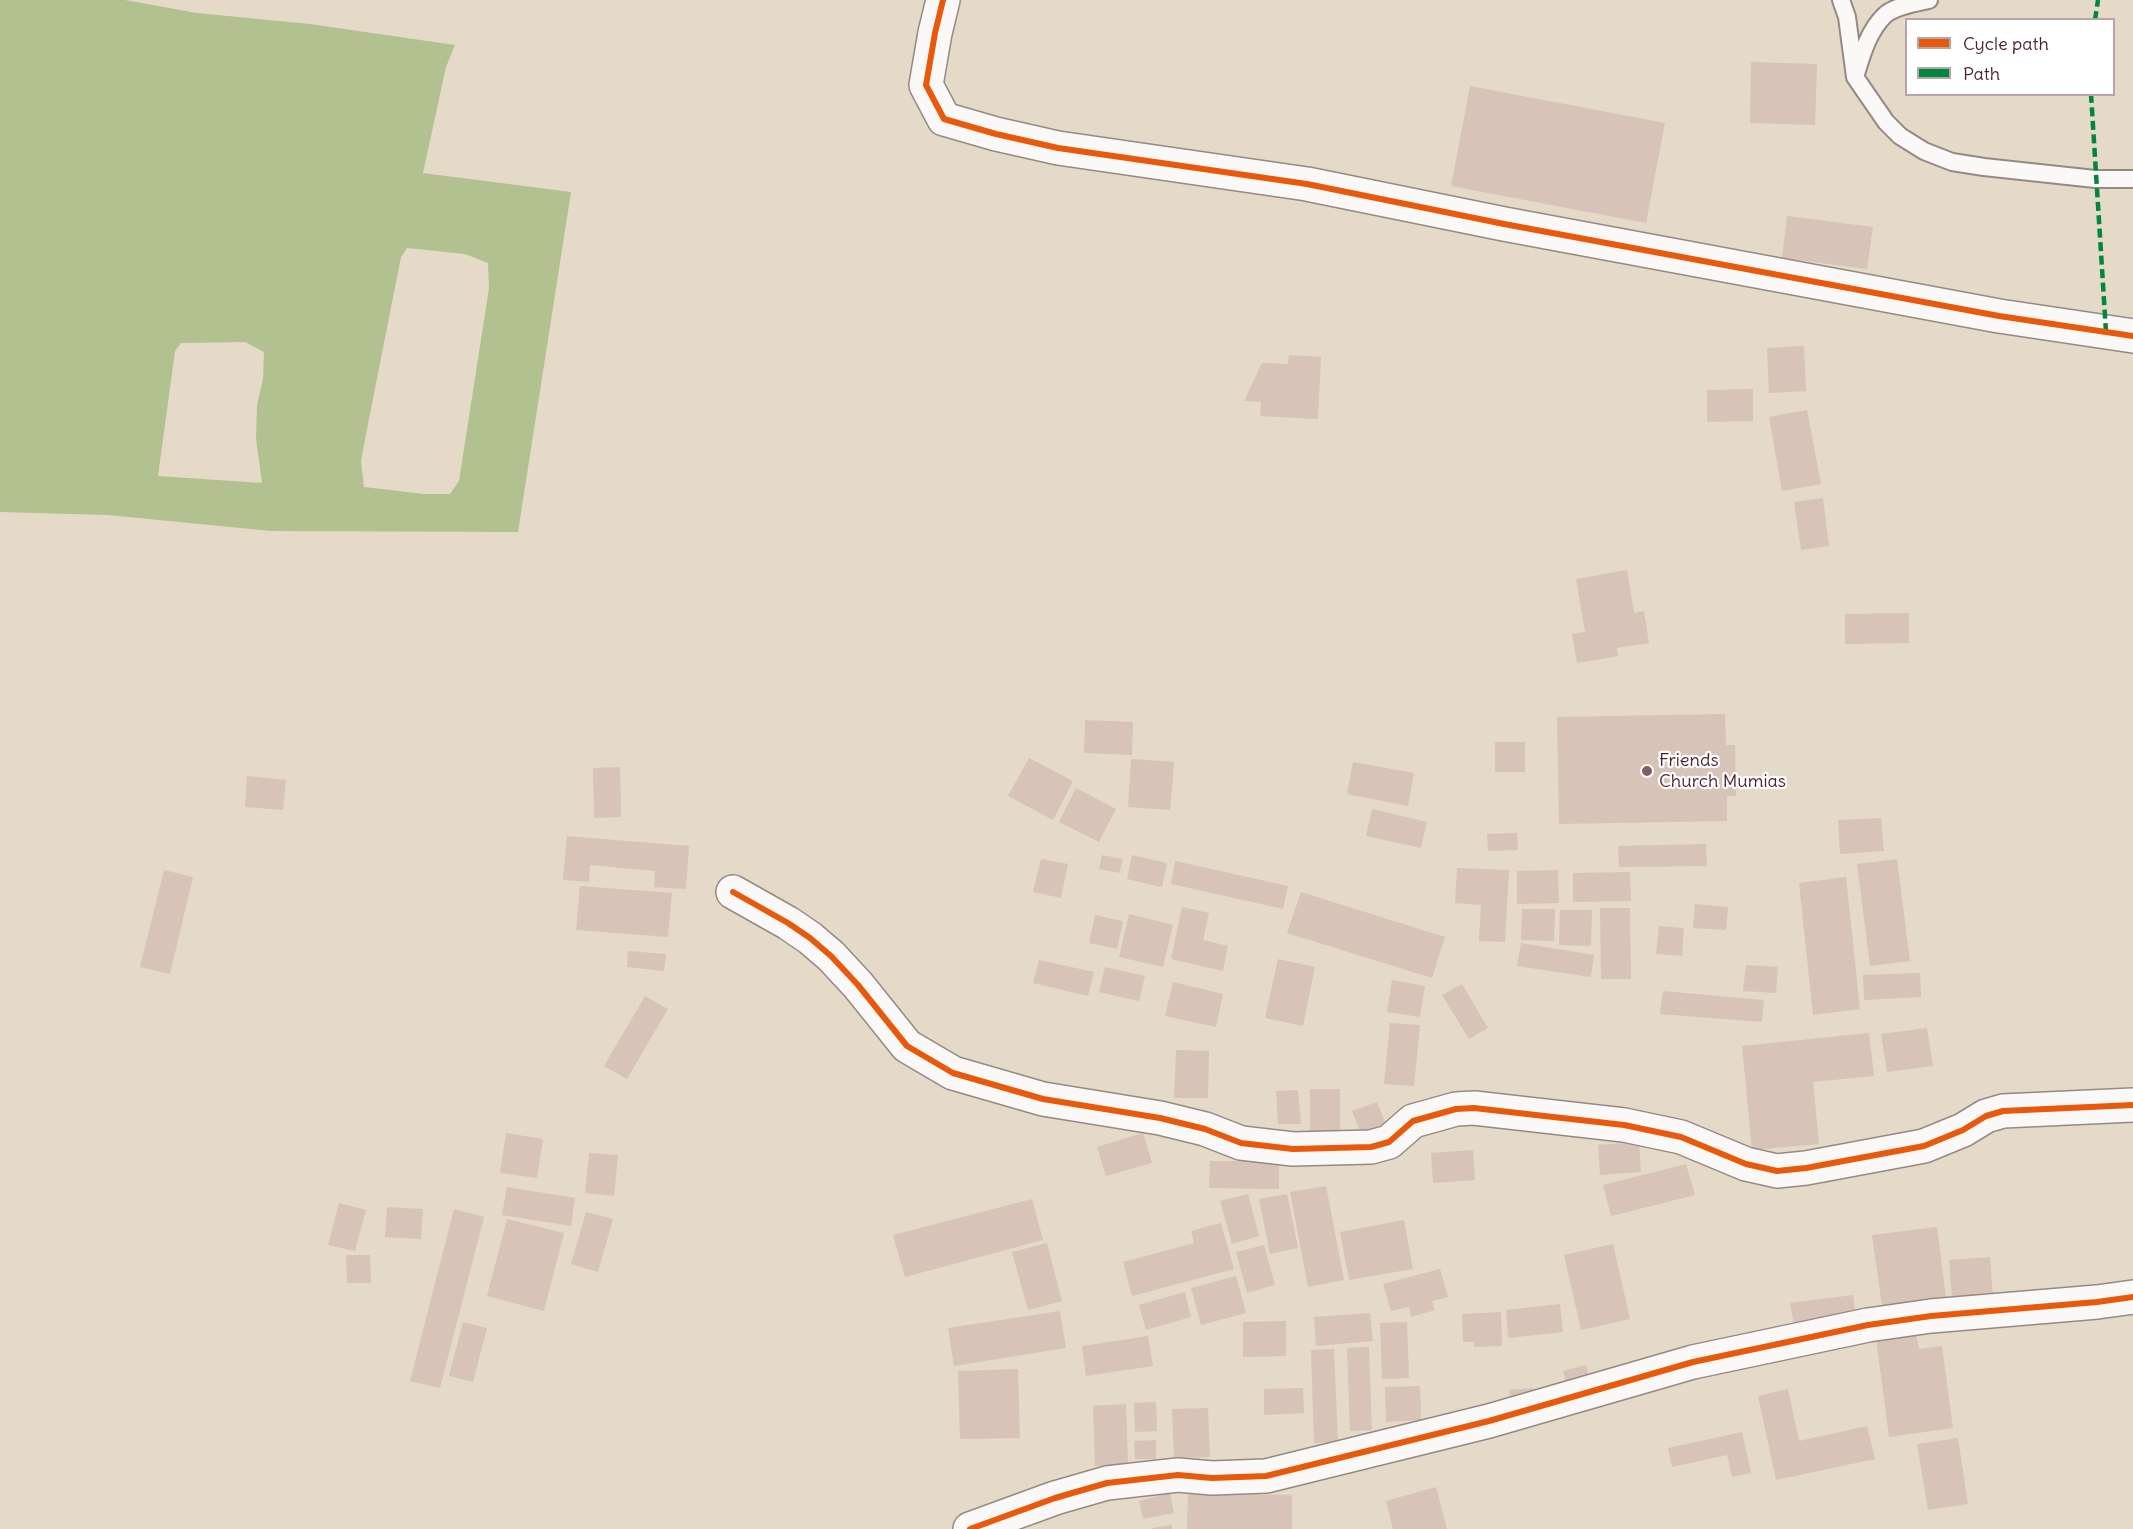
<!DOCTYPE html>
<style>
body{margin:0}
#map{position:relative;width:2133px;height:1529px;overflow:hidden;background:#e5d9c8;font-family:Delius,sans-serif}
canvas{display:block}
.legend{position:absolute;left:1905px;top:18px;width:210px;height:78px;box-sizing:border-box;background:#fff;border:2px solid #b7a5aa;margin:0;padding:8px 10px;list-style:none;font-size:18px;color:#4a1f2b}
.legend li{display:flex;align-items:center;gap:12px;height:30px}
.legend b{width:30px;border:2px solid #b7a5aa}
</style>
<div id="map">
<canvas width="2133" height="1529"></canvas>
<ul class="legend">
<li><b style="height:8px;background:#e8590c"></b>Cycle path</li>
<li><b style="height:8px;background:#00873e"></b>Path</li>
</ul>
</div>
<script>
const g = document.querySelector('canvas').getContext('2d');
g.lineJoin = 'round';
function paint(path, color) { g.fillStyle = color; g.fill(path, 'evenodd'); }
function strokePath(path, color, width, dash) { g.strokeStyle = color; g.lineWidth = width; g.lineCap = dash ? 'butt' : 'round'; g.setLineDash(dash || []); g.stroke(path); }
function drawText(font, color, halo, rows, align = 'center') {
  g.font = font + ' Delius,sans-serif'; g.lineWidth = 4.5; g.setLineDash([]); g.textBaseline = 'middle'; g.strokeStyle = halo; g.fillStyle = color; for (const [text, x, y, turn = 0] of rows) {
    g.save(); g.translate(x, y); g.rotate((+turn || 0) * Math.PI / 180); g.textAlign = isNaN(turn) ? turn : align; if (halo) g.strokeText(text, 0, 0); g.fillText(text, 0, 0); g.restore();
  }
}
const forest = new Path2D(`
 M0 0H125L197 13 310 24 455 45 446 67 423 173 571 192 518 532 271 531 108 515 0 512ZM407 248 465 254 488 263 489 288 459 481 450 494H424L364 487 361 461 366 434 401 257ZM245 342 264 352 263 379 257 405 256 439 262 483 158 476 175 351 181 343Z`);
const building = new Path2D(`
 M1751 62 1817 64 1815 125 1750 123Z
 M1470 86 1665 123 1646 223 1451 186Z
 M1787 216 1873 227 1867 269 1782 258Z
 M1804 346 1806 391 1769 393 1767 348Z
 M1289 355 1321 357 1318 419 1260 416 1261 402 1244 401 1262 363 1288 364Z
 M1753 389V421L1707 422V390Z
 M1807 410 1821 484 1782 491 1769 417Z
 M1823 498 1829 546 1801 550 1794 502Z
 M1627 570 1634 613 1644 611 1649 643 1617 648 1618 656 1577 663 1572 634 1585 632 1576 579Z
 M1909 613V643L1845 644V614Z
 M1725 714 1726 745H1735L1736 796H1727V821L1559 824 1557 717Z
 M1085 720 1133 722 1132 755 1084 753Z
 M1495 742H1525V772H1495Z
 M1029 758 1073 781 1053 820 1008 796Z
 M1131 759 1174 762 1170 810 1128 807Z
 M1353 762 1414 773 1408 806 1347 794Z
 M620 767 621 817 594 818 593 768Z
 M247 776 286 780 283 810 245 807Z
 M1076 788 1116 809 1099 842 1059 822Z
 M1372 809 1427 822 1421 848 1366 836Z
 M1881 818 1884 851 1840 854 1838 820Z
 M1517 833 1518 850 1488 851 1487 834Z
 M567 836 689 846 686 889 654 887 655 871 590 865 589 882 563 880Z
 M1706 844 1707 866 1619 867 1618 846Z
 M1102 855 1123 859 1119 873 1099 869Z
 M1132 855 1167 863 1162 887 1127 879Z
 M1041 859 1068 864 1061 898 1033 892Z
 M1897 859 1910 961 1870 966 1857 864Z
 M1175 861 1288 886 1283 909 1171 884Z
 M1457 868 1509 870 1505 942 1479 941 1481 905 1455 903Z
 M164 870 193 877 170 974 140 967Z
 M1558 870 1559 903 1517 904V871Z
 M1630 872 1631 901 1573 902V873Z
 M1846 877 1860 1009 1813 1015 1799 883Z
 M580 886 672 893 668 937 576 930Z
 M1301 892 1445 937 1432 978 1287 933Z
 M1695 904 1728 907 1726 930 1693 928Z
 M1182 907 1209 913 1203 940 1228 946 1223 971 1171 959Z
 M1600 908H1630L1631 979H1601Z
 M1522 909H1555L1554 941 1521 940Z
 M1560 910H1592L1591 946 1559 945Z
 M1129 914 1173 925 1163 967 1119 957Z
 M1095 915 1123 921 1117 949 1089 943Z
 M1659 926 1684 928 1682 956 1656 954Z
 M1521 943 1594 955 1591 977 1517 966Z
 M628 951 666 954 664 971 627 967Z
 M1278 959 1315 967 1303 1026 1265 1018Z
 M1039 960 1094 972 1088 996 1033 983Z
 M1746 965 1778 967 1776 993 1743 991Z
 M1105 967 1145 976 1139 1001 1099 992Z
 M1920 973 1921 997 1864 1000 1863 975Z
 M1392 980 1425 986 1420 1017 1387 1012Z
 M1173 982 1223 994 1216 1027 1165 1016Z
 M1462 984 1488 1028 1469 1039 1442 995Z
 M1663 991 1764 1000 1762 1022 1660 1014Z
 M645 996 668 1009 627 1079 604 1066Z
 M1390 1023 1420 1025 1414 1086 1384 1084Z
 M1927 1028 1933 1066 1887 1072 1881 1034Z
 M1869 1033 1874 1076 1813 1082 1819 1144 1752 1150 1742 1046Z
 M1176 1050 1209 1051 1208 1098H1174Z
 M1310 1089H1340V1131H1310Z
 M1298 1090 1301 1124H1278L1276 1091Z
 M1377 1102 1389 1132 1364 1141 1352 1111Z
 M506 1133 543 1139 537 1178 500 1173Z
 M1143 1133 1152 1163 1106 1176 1097 1147Z
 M1639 1142 1641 1172 1600 1175 1598 1145Z
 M1473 1150 1475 1180 1433 1183 1431 1153Z
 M589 1153 618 1155 614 1196 585 1193Z
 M1210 1161H1279V1189L1209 1188Z
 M1686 1164 1695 1195 1611 1216 1603 1185Z
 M1326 1186 1344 1280 1308 1287 1290 1192Z
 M507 1187 575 1198 571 1226 502 1215Z
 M1248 1194 1259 1236 1232 1244 1220 1201Z
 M1287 1194 1298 1248 1270 1254 1259 1199Z
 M1032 1199 1043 1240 905 1277 893 1235Z
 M339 1203 366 1210 355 1251 328 1245Z
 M387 1207 423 1209 421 1239 385 1237Z
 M454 1209 484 1217 440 1388 410 1381Z
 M586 1212 613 1219 598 1272 571 1264Z
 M507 1219 564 1233 544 1311 487 1296Z
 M1404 1220 1413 1269 1349 1280 1340 1232Z
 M1221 1223 1234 1269 1132 1296 1123 1262 1194 1243 1191 1231Z
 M1937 1227 1946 1298 1882 1306 1872 1235Z
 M1047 1243 1062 1301 1028 1310 1012 1252Z
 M1613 1244 1630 1319 1581 1330 1564 1255Z
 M1264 1245 1275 1285 1247 1293 1236 1252Z
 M346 1255H370L371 1283H347Z
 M1990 1257 1993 1296 1952 1299 1949 1260Z
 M1440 1269 1448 1297 1432 1301 1435 1310 1411 1317 1409 1307 1391 1311 1383 1284Z
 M1236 1276 1246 1313 1201 1325 1191 1288Z
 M1185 1292 1191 1317 1146 1330 1139 1305Z
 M1853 1295 1856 1318 1794 1326 1790 1303Z
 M1560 1304 1563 1332 1508 1338 1506 1310Z
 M1060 1311 1066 1348 954 1366 948 1328Z
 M1501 1312 1502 1346 1474 1347V1342H1463L1462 1314Z
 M1370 1313 1373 1341 1316 1346 1314 1317Z
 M1286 1321V1356L1243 1357V1322Z
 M463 1322 487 1328 473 1382 449 1376Z
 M1407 1322 1409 1378 1382 1379 1380 1323Z
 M1916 1332 1919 1349 1942 1346 1953 1428 1889 1437 1876 1338Z
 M1148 1336 1153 1366 1086 1376 1082 1346Z
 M1369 1347 1372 1430 1350 1431 1347 1348Z
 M1334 1349 1338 1442 1314 1443 1311 1350Z
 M1586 1365 1591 1385 1568 1390 1563 1371Z
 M1018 1369 1020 1438 960 1439 958 1371Z
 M1420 1386 1421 1420 1386 1422 1385 1387Z
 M1303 1388 1304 1413 1264 1415V1389Z
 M1533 1388 1534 1402 1511 1405 1509 1390Z
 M1788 1389 1799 1441 1867 1426 1875 1459 1776 1480 1758 1396Z
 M1156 1402 1157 1431 1135 1432 1134 1403Z
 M1126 1404 1128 1465 1095 1466 1093 1406Z
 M1208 1408 1210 1457 1174 1458 1172 1409Z
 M1742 1432 1751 1473 1732 1477 1727 1455 1672 1467 1668 1448Z
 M1958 1438 1968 1504 1928 1510 1917 1444Z
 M1156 1440V1459H1135L1134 1441Z
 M1436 1487 1447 1529H1393L1386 1501Z
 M1170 1493 1174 1513 1143 1519 1139 1501Z
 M1188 1493 1292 1495V1529H1187Z
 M1172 1525V1529H1152V1528Z`);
const lane = new Path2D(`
 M1841 0 1847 17 1855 77 1886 122 1900 136 1924 151 1952 162 1984 167 2095 179H2133
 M1856 74C1862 54 1869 30 1885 15 1895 6 1915 3 1929 0`);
const street = new Path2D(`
 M943 0 935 33 926 85 944 119 996 134 1058 148 1307 184 1504 224 1999 316 2133 336
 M733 892 788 923 810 938 831 956 858 985 907 1046 953 1073 1043 1099 1160 1118 1205 1129 1241 1143 1293 1149 1371 1147 1389 1142 1413 1121 1456 1109 1474 1108 1624 1125 1681 1137 1746 1164 1777 1171 1806 1168 1924 1146 1963 1130 1986 1116 2003 1111 2133 1105
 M970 1529 1055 1498 1107 1483 1178 1475 1212 1478 1266 1476 1489 1421 1693 1362 1868 1325 1931 1316 2097 1302 2133 1297`);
const quiet = new Path2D(`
 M2095 20 2098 0
 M2091 94 2106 332`);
const cycleway = new Path2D(`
 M943 0 935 33 926 85 944 119 996 134 1058 148 1307 184 1504 224 1999 316 2133 336
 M733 892 788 923 810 938 831 956 858 985 907 1046 953 1073 1043 1099 1160 1118 1205 1129 1241 1143 1293 1149 1371 1147 1389 1142 1413 1121 1456 1109 1474 1108 1624 1125 1681 1137 1746 1164 1777 1171 1806 1168 1924 1146 1963 1130 1986 1116 2003 1111 2133 1105
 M970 1529 1055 1498 1107 1483 1178 1475 1212 1478 1266 1476 1489 1421 1693 1362 1868 1325 1931 1316 2097 1302 2133 1297`);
const markers = [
 [1647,771,6,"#806062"]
];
const poiNames = [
 ["Friends",1659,761],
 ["Church Mumias",1659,782]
];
paint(forest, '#b2c190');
paint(building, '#d8c3b8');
strokePath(lane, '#968983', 20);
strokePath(street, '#968983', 36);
strokePath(lane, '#fbf9f7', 16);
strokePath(street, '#fbf9f7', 33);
strokePath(quiet, '#00873e', 4.5, [9, 4.5]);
strokePath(cycleway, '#e8590c', 6);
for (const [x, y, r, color] of markers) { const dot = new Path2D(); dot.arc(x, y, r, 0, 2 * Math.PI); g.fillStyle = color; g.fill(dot); strokePath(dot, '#fff', 2); }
drawText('18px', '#4a1f2b', '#fff', poiNames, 'left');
</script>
